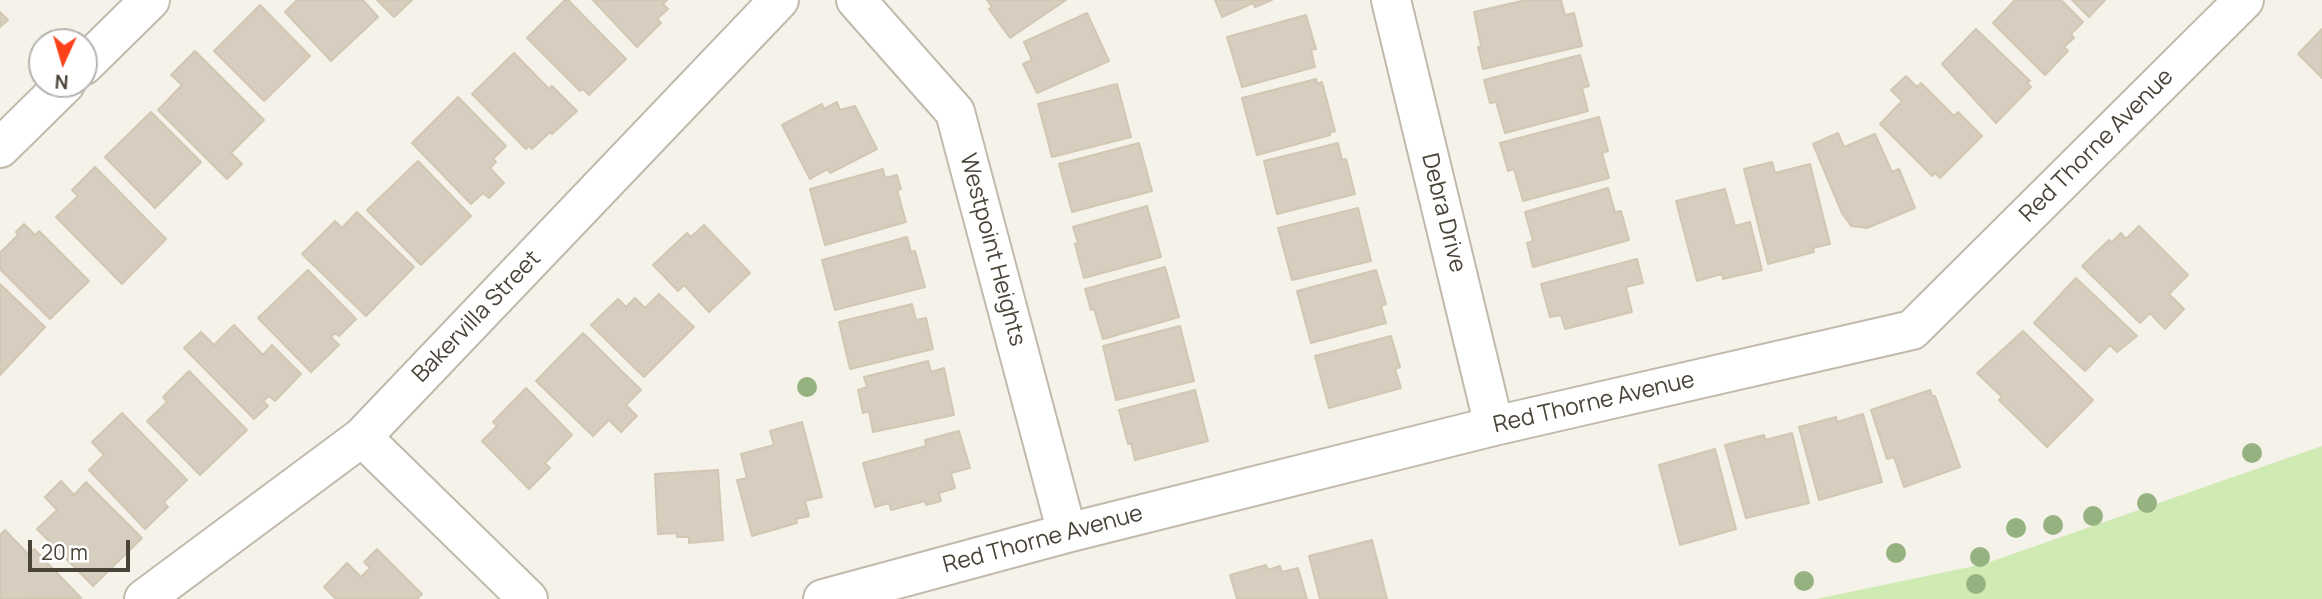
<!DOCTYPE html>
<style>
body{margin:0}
#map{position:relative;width:2322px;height:599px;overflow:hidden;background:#f5f2ea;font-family:Manrope,sans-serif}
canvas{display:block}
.north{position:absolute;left:28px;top:28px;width:70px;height:70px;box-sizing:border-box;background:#fff;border:2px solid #b6b4af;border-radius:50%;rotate:184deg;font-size:19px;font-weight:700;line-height:28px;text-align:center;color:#494338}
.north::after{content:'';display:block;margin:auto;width:24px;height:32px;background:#fd4219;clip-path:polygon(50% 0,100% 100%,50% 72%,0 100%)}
.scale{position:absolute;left:28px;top:540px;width:102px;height:32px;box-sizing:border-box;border:4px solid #494338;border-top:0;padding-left:9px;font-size:21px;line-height:24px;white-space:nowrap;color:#494338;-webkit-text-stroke:5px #fff;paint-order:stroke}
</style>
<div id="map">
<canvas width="2322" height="599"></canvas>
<div class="north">N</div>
<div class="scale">20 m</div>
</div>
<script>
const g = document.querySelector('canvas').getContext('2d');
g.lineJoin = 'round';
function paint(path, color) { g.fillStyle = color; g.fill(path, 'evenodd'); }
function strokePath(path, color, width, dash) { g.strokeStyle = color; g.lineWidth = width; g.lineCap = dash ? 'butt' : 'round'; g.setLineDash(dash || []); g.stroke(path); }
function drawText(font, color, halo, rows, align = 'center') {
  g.font = font + ' Manrope,sans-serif'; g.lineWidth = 5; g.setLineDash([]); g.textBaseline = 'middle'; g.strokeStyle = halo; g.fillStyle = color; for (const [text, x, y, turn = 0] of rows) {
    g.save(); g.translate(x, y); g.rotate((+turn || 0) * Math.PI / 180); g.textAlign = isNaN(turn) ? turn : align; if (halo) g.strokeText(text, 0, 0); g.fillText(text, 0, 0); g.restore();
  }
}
const green = new Path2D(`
 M2322 446V599H1816L1984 564Z`);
const building = new Path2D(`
 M297 0H363L378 17 331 61 285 12Z
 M377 0H412L394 17Z
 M565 0H568L626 59 589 95 583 89 580 91 527 38Z
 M593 0H667L663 4 668 9 657 19 661 23 637 47Z
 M987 0H1066L1010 38 989 9 992 7Z
 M1215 0H1272L1255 7 1253 3 1222 17Z
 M1526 0H1561L1565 15 1574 13 1582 46 1483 69 1478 47 1481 46 1474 12Z
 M2015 0H2061L2083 22 2071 34 2074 38 2064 47 2068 51 2045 75 1993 23Z
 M2072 0H2105L2089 17Z
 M260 5 310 56 264 101 214 51Z
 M0 12 8 20 0 27Z
 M1087 13 1109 61 1037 93 1023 64 1032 60 1024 42Z
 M1306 15 1316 49 1311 50 1315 67 1242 87 1227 37Z
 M1976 29 2030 81 2027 83 2031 87 1996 123 1942 64Z
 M2322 29V78L2298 54Z
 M195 51 264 120 231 153 242 164 227 179 158 110 182 85 171 75Z
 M514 53 549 89 552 86 577 111 552 134 550 132 532 149 529 146 526 149 472 94Z
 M1580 55 1589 86 1582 88 1588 111 1505 133 1496 102 1490 103 1484 80Z
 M1906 76 1917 87 1921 83 1954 116 1958 112 1982 136 1940 178 1935 173 1932 176 1880 124 1902 101 1891 90Z
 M1316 79 1317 84 1322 82 1335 131 1329 133 1330 135 1257 155 1242 98Z
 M1117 84 1131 137 1052 157 1038 104Z
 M458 97 506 146 493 159 496 162 490 168 504 183 489 198 483 193 471 204 412 143Z
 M837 102 840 110 855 106 877 149 830 173 828 169 810 179 782 125 822 104 824 109Z
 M151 112 201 162 155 208 105 157Z
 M1599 117 1608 151 1602 153 1609 178 1523 201 1514 169 1508 171 1500 143Z
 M1838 133 1844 147 1875 134 1892 172 1899 169 1915 208 1867 228 1851 226 1842 213 1813 144Z
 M1139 143 1152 191 1072 212 1059 164Z
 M1338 143 1342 160 1346 159 1355 194 1277 214 1264 161Z
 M418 161 471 216 421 265 367 210Z
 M1772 162 1775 173 1810 164 1830 244 1813 248 1814 252 1768 264 1744 169Z
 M95 167 166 239 122 284 56 217 78 196 72 190Z
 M883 169 885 178 897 175 901 189 897 190 906 222 825 245 810 189Z
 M1608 188 1615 212 1621 211 1629 240 1533 267 1527 243 1533 241 1525 212Z
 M1725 189 1735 226 1750 222 1762 270 1723 279 1722 274 1697 281 1676 201Z
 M1147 206 1161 257 1084 278 1075 244 1078 243 1073 227Z
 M1358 208 1371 261 1292 280 1278 228Z
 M357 212 414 267 366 316 302 254 335 221 342 228Z
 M24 224 35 235 39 231 89 281 50 319 0 269V253L18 235 16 232Z
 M704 225 750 273 709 312 684 285 678 291 653 265 687 233 691 237Z
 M2139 226 2188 275 2169 294 2184 309 2165 329 2150 313 2140 323 2082 266 2109 240 2112 242 2121 233 2126 239Z
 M907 237 911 252 915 251 925 287 835 310 822 260Z
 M1637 259 1643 283 1626 287 1632 312 1565 329 1561 315 1550 317 1541 284Z
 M1165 267 1179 317 1103 339 1094 309 1091 310 1085 289Z
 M308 270 356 319 339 336 335 333 331 337 339 345 311 372 258 318Z
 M1376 270 1386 304 1381 306 1386 323 1311 343 1297 291Z
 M2076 278 2137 336 2117 352 2110 345 2085 371 2034 323Z
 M0 284 45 327 0 375Z
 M659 294 694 327 644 377 591 325 618 299 626 307 635 298 645 308Z
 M912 304 916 320 926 318 933 349 850 369 839 322Z
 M234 325 263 355 272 345 301 374 275 401 269 396 263 401 268 406 254 419 184 348 201 332 214 345Z
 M1180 326 1194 381 1116 400 1103 346Z
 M2023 331 2093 400 2047 447 1999 400 2002 397 1977 373Z
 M583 333 641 390 626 405 637 416 621 432 609 420 593 436 536 381Z
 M1391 336 1400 367 1395 369 1401 388 1329 408 1315 356Z
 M928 361 931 372 944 368 954 415 873 432 869 411 863 413 858 390 867 387 864 377Z
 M189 371 247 430 200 475 147 421 167 402 163 397Z
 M526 388 572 435 545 463 550 468 529 489 482 441 497 426 493 422Z
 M1195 390 1208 441 1135 460 1131 443 1128 444 1119 410Z
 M1930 390 1932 396H1935L1960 467 1904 487 1894 457 1887 459 1871 410Z
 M122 413 187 480 164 502 168 507 145 529 89 470 104 455 92 442Z
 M1863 414 1882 482 1819 500 1799 427 1836 417 1837 422Z
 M802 422 822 497 805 501 809 516 796 519 797 523 752 536 737 480 747 478 741 454 774 445 770 431Z
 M959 431 970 468 951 473 955 488 939 493 941 501 926 505 925 501 891 510 889 503 875 507 863 463 926 446 925 440Z
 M1792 433 1809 503 1746 518 1725 445 1764 435 1765 440Z
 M1715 449 1736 529 1680 545 1659 465Z
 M718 470 723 540 689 543V537H677V533L658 534 655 474Z
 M61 481 74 495 86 482 142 538 93 586 37 529 57 510 45 497Z
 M5 530 28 554 34 549 81 598 0 599V535Z
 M1372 540 1387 599H1320L1309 556Z
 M377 549 422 594 417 599H336L324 587 347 563 361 577 370 568 364 562Z
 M1266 565 1268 570 1280 566 1282 572 1298 568 1307 599H1237L1230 575Z`);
const minor = new Path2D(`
 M856 0 955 112 1067 533
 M1391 0 1494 426
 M84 65 150 0
 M0 148 65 84
 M362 437 528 599
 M144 599 362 437 779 0
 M823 599 1067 533 1494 426 1912 330 2244 0`);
const trees = [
 [807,387],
 [2252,453],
 [2147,503],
 [2093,516],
 [2053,525],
 [2016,528],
 [1896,553],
 [1980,557],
 [1804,581],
 [1976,584]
];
const streetNames = [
 ["Red Thorne Avenue",2097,146,-45],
 ["Debra Drive",1443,213,76],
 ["Westpoint Heights",992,250,75],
 ["Bakervilla Street",477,317,-46],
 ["Red Thorne Avenue",1594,403,-13],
 ["Red Thorne Avenue",1043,540,-15]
];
paint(green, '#cfeab3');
paint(building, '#d7cebf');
strokePath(building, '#d2c7b2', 2);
strokePath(minor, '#c1baac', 42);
strokePath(minor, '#fff', 38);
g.fillStyle = '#95b280';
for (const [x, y] of trees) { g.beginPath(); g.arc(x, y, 10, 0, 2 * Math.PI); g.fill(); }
drawText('23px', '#494338', '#fff', streetNames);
</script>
